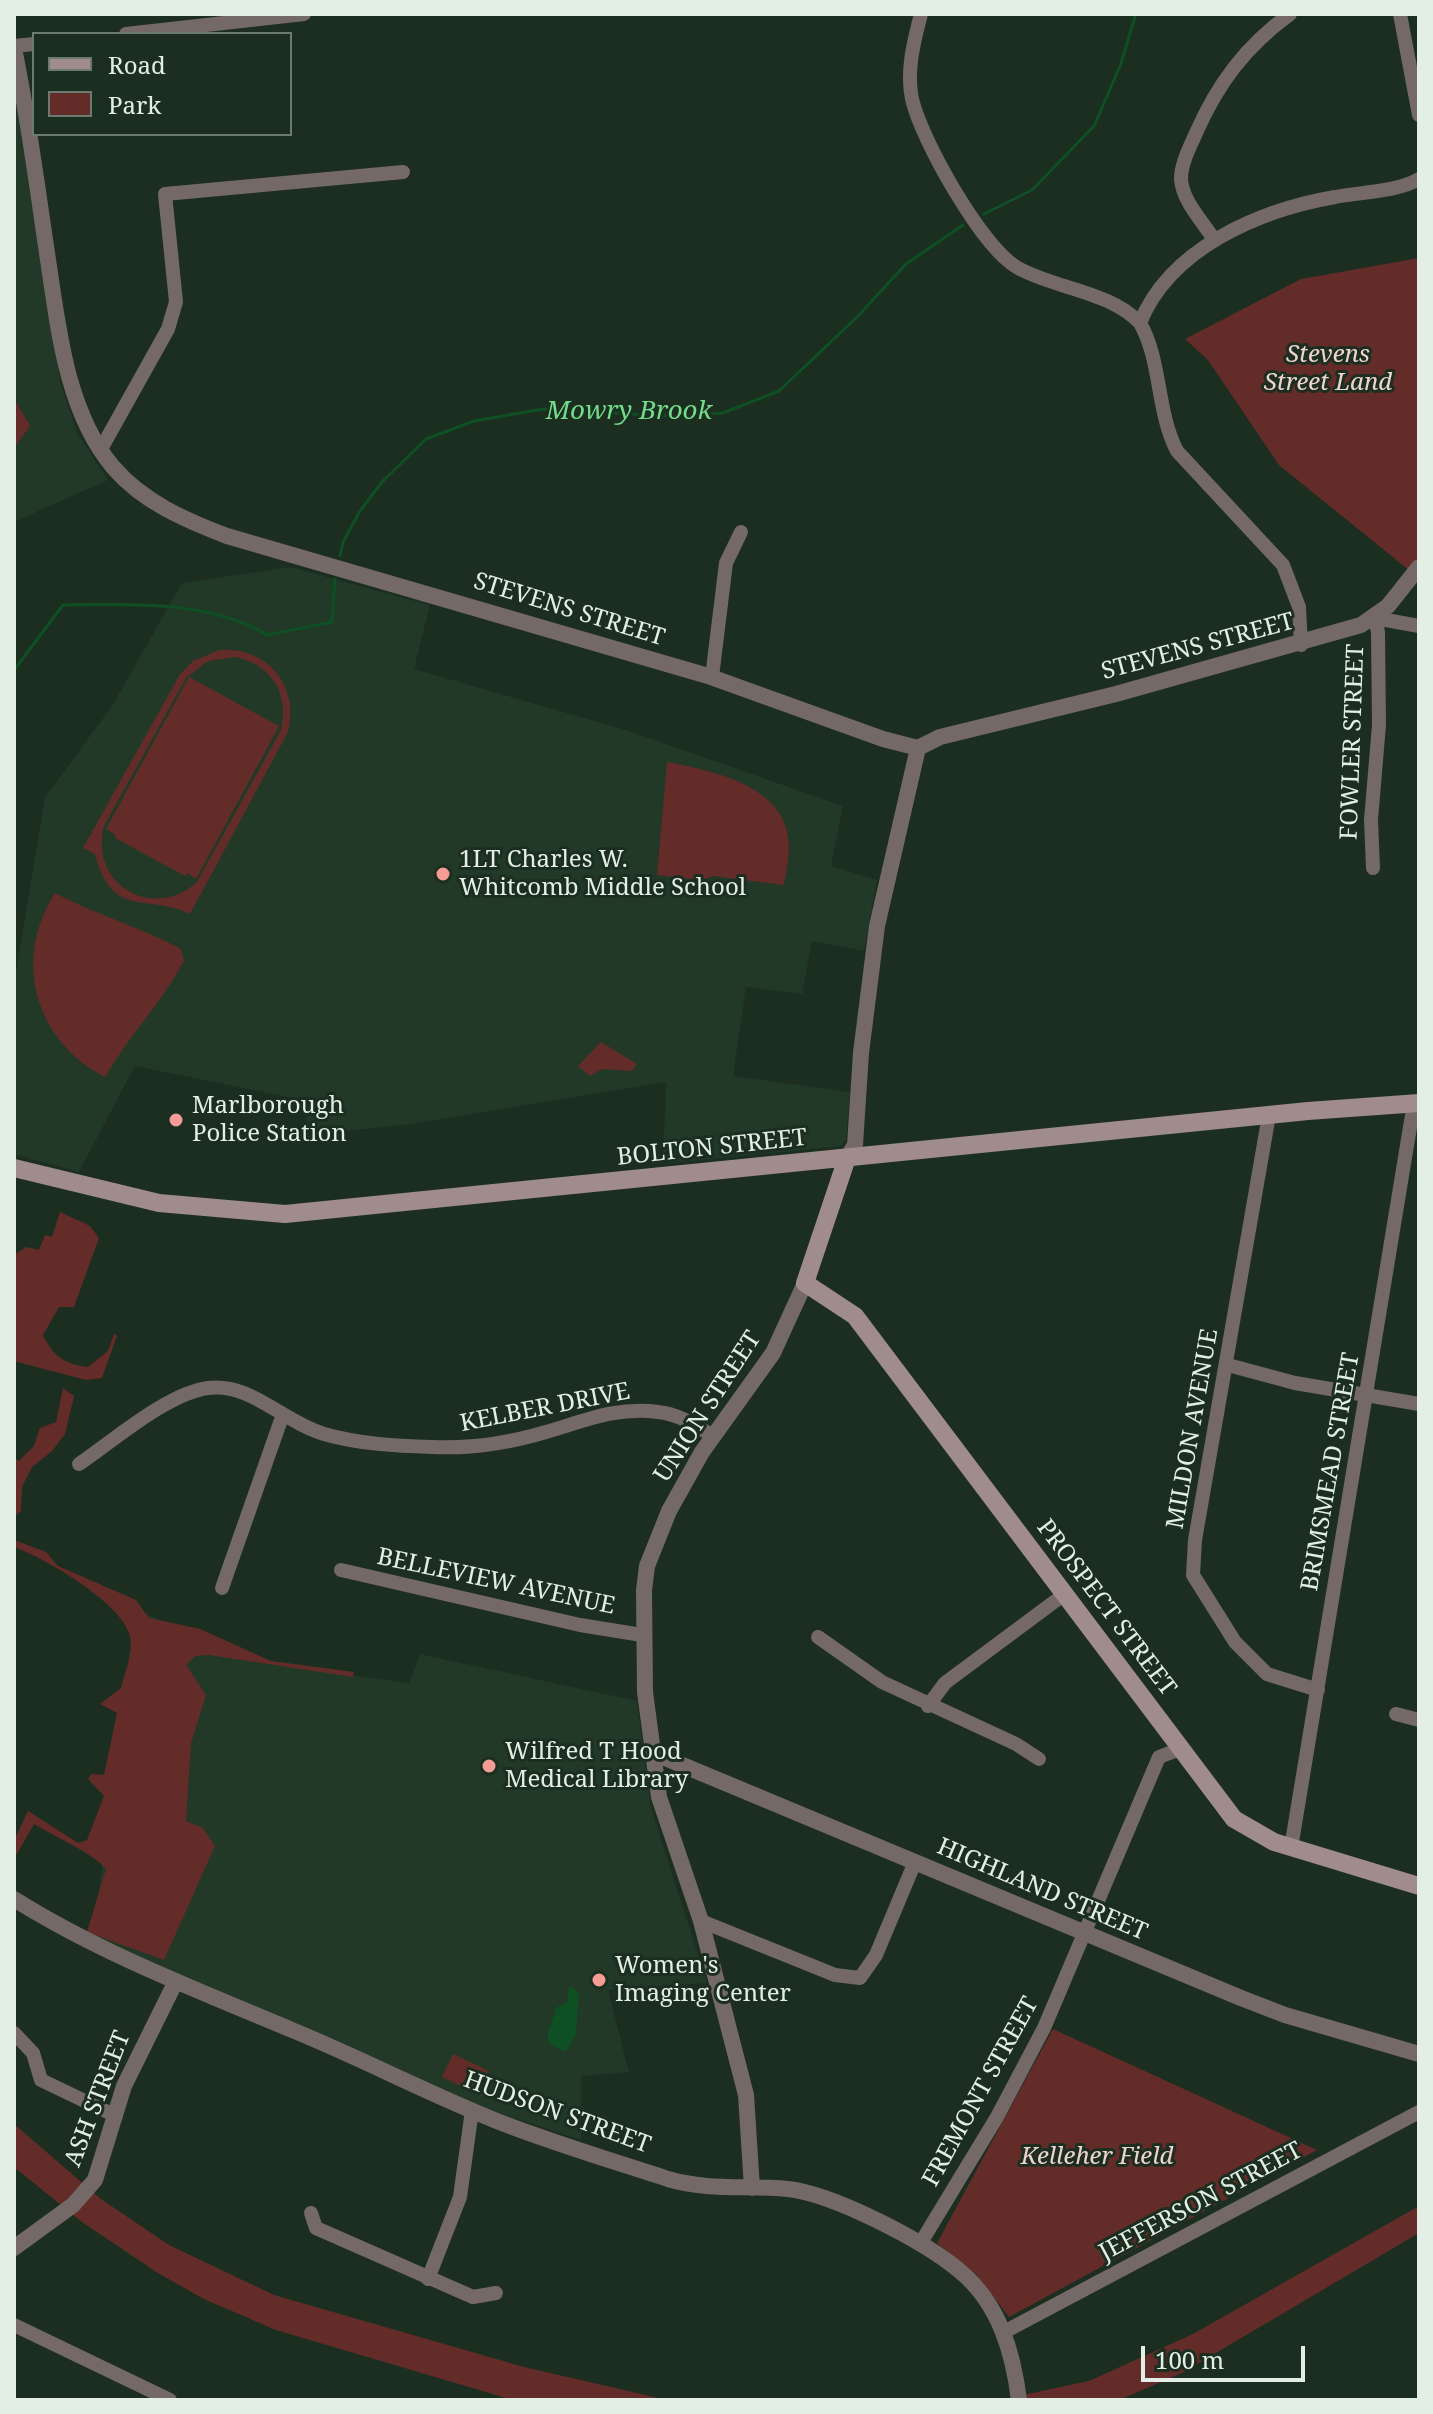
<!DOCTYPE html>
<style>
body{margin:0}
#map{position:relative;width:1433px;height:2414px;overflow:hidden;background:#1c2e20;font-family:"Noto Serif",serif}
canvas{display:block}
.frame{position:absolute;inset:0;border:16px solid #e3efe5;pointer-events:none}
.legend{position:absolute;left:32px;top:32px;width:260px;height:104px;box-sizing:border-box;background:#1c2e20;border:2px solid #6c7b6f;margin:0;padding:10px 14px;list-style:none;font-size:24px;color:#e3efe5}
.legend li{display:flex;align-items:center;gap:16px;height:40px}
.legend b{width:40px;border:2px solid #6c7b6f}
.scale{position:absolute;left:1141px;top:2346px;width:164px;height:36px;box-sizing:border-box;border:4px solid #e3efe5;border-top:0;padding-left:10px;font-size:24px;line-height:28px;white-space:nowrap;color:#e3efe5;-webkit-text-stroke:6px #1c2e20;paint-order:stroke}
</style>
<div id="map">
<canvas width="1433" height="2414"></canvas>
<div class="frame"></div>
<ul class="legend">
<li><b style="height:10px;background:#a08c8a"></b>Road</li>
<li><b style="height:22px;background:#642c29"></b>Park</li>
</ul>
<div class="scale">100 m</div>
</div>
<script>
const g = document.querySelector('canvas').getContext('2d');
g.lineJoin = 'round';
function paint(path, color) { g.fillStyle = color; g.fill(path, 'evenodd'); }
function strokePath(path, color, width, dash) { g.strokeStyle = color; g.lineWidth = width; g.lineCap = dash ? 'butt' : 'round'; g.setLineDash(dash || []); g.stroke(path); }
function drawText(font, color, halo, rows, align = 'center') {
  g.font = font + ' "Noto Serif",serif'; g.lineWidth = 6; g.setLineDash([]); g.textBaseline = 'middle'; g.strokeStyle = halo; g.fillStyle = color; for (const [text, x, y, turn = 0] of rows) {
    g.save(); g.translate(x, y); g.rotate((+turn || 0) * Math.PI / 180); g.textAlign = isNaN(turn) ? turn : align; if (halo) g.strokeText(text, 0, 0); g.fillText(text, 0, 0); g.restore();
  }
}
const built = new Path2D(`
 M14 91 61 385 77 433 108 480 14 522Z
 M290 567 430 605 414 669 626 730 843 806 831 866 877 880 864 951 812 941 802 994 746 987 733 1076 850 1092 846 1140 841 1146 663 1164 666 1082 404 1125 310 1135 306 1112 298 1099 135 1066 79 1172 14 1154V985L45 797 112 706 182 583Z
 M138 1610 251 1661 409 1683 420 1654 637 1701 651 1808 707 1983 608 1990 629 2072 581 2076V2140L469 2103 92 1939Z`);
const green = new Path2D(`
 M1419 258V555L1410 571 1279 465 1208 360 1185 339 1301 279Z
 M14 398 30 426 14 448Z
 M219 650C267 646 300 686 288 732L190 914C150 893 112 921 95 854L83 848 180 674 193 661ZM235 657C271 664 290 694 281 730L197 882C153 922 89 884 104 826L186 678 208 661Z
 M189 677 279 726 196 879 187 873 185 876 115 838 116 835 106 829Z
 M667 762C714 771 789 786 789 847 789 859 786 873 784 885L713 876 702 880 657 875Z
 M55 893C96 915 141 927 181 949L184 961C162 1002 129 1036 105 1077 35 1041 12 960 55 893Z
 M601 1042 637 1064 632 1071 602 1069 590 1076 578 1066Z
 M60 1212 90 1226 99 1238 74 1307H59L43 1335C53 1357 65 1364 88 1367L108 1351 114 1334 117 1336 102 1378 86 1380 14 1361V1255L26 1247 39 1250 45 1235 52 1237Z
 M63 1388 74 1396 65 1434 52 1451 32 1467 22 1487 21 1511 14 1517V1458L19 1461 34 1446 40 1428 56 1422Z
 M14 1540 46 1552 58 1566 136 1600 149 1618 200 1629 271 1661 354 1672 353 1677 209 1655 195 1656 186 1665 206 1695 191 1743 186 1821 203 1828 215 1846 164 1960 87 1932 106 1869C94 1854 54 1836 34 1824L14 1859V1840L28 1811 78 1843 87 1840 104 1796 88 1779 91 1774 104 1775 117 1713 100 1704 121 1688C125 1672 135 1649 129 1633 118 1601 45 1558 14 1547Z
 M1053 2029 1317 2150 1009 2317 977 2275 937 2243Z
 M453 2054 489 2071 483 2082 490 2086 485 2097 442 2077Z
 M14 2124 101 2199 169 2245 274 2295 524 2367 667 2400H513L276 2330 204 2299 158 2273 82 2222 14 2167Z
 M1419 2206V2233L1182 2373 1119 2400H999L1089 2381 1193 2334Z`);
const water = new Path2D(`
 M569 1986 579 1992 576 2034 566 2052 551 2045 547 2038 556 2008 567 2002Z`);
const stream = new Path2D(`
 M984 214 1032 190 1094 126 1120 66 1136 14
 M340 556 343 542 360 511 382 482 426 439 474 421 543 409 667 416 723 413 779 391 857 317 906 264 963 225
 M14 670 63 605C128 604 210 600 267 635L332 622 335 579`);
const minor = new Path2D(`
 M921 14C914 41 906 71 912 99 921 139 982 248 1018 268 1056 289 1109 291 1140 323
 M1400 14 1419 115
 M126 34 304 14
 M14 46 34 44
 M1213 238C1202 221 1182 200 1181 179 1181 163 1190 147 1196 133 1218 83 1246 46 1290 14
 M101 449 168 329 176 302 165 194 403 172
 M1301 645 1299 607 1283 565 1177 451C1156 410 1162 362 1140 323 1170 248 1260 210 1335 197 1360 192 1397 192 1419 179
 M712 677 726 563 741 532
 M1373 868 1371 820 1379 725 1378 632 1375 618 1419 626
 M1269 1115 1195 1540 1193 1575 1235 1642 1267 1674 1318 1690
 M1228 1365 1295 1383 1419 1404
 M79 1464C113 1441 168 1393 208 1388 250 1382 283 1422 324 1434 359 1444 397 1446 432 1447 472 1449 509 1443 546 1432 584 1421 618 1406 658 1412 679 1414 696 1426 713 1436
 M341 1570 580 1625 642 1635
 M222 1588 282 1417
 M818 1637 882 1682 1016 1744 1039 1759
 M928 1706 945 1683 1066 1593
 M1396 1714 1419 1720
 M1291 1848 1414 1103
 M701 1921 835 1975 860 1978 876 1955 915 1862
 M14 2033 33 2053 41 2080 116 2116
 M311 2213 316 2228 473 2297 496 2293
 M920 2244 997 2117 1044 2028 1159 1757 1180 1749
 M428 2279 460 2197 472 2110
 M14 2325 170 2400
 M1004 2332 1419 2112`);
const tertiary = new Path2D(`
 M14 48C28 116 37 185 47 253 58 324 65 410 113 467 143 502 185 520 227 536L708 676 883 739 918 748 940 737 1116 694 1361 625 1388 606 1419 567
 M847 1158 855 1145 861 1053 877 926 918 748
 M651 1752 1241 1998 1285 2015 1419 2054
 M14 1899C102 1954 197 1990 292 2030 363 2059 431 2095 502 2123 556 2144 613 2161 668 2179 708 2191 747 2185 788 2189 833 2194 925 2241 961 2272 999 2304 1013 2352 1019 2400
 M752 2188 746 2095 701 1921 659 1797 645 1692 644 1590 647 1566 669 1511 702 1452 773 1353 805 1283
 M14 2248 73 2205 95 2180 124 2086 175 1983`);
const secondary = new Path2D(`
 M847 1158 805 1283 855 1316 1234 1819 1274 1842 1419 1886
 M14 1168 159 1203 285 1214 1308 1111 1419 1103`);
const markers = [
 [443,874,8,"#f59c94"],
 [176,1120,8,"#f59c94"],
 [489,1766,8,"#f59c94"],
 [599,1980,8,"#f59c94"]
];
const parkNames = [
 ["Stevens",1328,355],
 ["Street Land",1328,383],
 ["Kelleher Field",1097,2157]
];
const streetNames = [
 ["STEVENS STREET",569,610,17],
 ["STEVENS STREET",1198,647,-15],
 ["FOWLER STREET",1353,742,-88],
 ["BOLTON STREET",712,1148,-6],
 ["UNION STREET",708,1407,-57],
 ["KELBER DRIVE",545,1408,-11],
 ["MILDON AVENUE",1193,1429,-80],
 ["BRIMSMEAD STREET",1331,1472,-80],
 ["BELLEVIEW AVENUE",496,1582,12],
 ["PROSPECT STREET",1106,1608,53],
 ["HIGHLAND STREET",1042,1890,23],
 ["FREMONT STREET",981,2092,-61],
 ["ASH STREET",98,2099,-69],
 ["HUDSON STREET",557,2113,20],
 ["JEFFERSON STREET",1201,2202,-28]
];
const poiNames = [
 ["1LT Charles W.",459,860],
 ["Whitcomb Middle School",459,888],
 ["Marlborough",192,1106],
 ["Police Station",192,1134],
 ["Wilfred T Hood",505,1752],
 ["Medical Library",505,1780],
 ["Women's",615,1966],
 ["Imaging Center",615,1994]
];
const waterNames = [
 ["Mowry Brook",629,412]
];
paint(built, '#213926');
paint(green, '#642c29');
paint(water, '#0e4f24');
strokePath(stream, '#0e4f24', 3);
strokePath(minor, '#756967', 14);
strokePath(tertiary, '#756967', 16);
strokePath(secondary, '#a08c8a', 18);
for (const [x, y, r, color] of markers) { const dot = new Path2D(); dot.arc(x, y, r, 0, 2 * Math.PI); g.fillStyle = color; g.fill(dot); strokePath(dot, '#1c2e20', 3); }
drawText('italic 24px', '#eed3d0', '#1c2e20', parkNames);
drawText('24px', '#e3efe5', '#1c2e20', streetNames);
drawText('24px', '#e3efe5', '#1c2e20', poiNames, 'left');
drawText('italic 26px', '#72db8c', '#1c2e20', waterNames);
</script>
